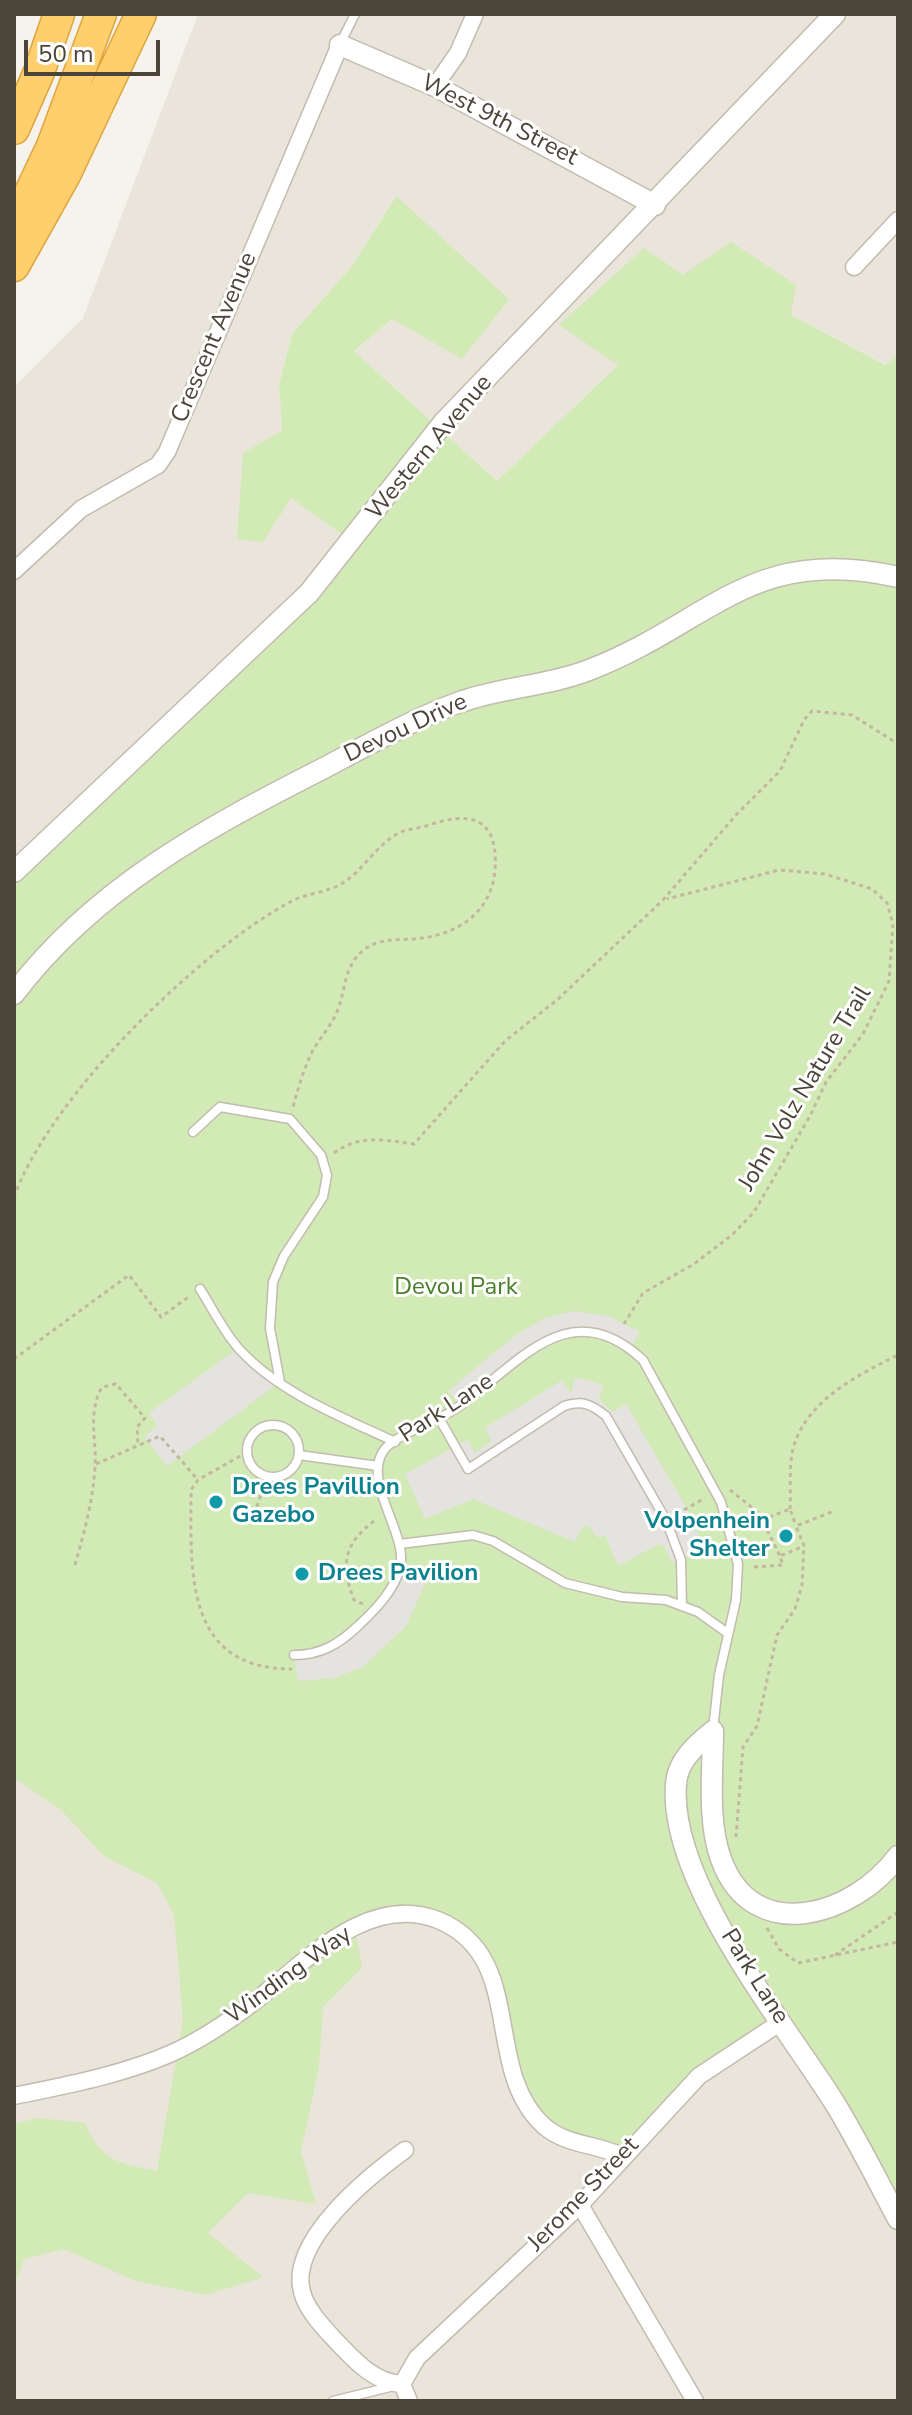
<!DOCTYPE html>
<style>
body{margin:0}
#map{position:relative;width:912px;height:2415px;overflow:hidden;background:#f6f3ec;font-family:"Nunito Sans",sans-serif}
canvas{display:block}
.frame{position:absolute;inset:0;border:16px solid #4b4439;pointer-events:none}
.scale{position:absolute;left:24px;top:40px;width:136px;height:36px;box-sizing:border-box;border:4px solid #4b4439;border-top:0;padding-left:10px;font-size:24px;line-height:28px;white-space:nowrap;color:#4b4439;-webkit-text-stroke:6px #fff;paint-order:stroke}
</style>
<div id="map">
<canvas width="912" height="2415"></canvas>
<div class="frame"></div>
<div class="scale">50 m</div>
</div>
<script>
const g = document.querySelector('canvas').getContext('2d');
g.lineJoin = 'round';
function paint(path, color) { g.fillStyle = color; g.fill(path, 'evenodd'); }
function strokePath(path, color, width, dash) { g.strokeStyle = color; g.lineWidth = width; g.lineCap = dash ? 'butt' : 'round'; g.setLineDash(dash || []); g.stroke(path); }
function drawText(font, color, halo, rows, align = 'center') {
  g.font = font + ' "Nunito Sans",sans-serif'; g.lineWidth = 6; g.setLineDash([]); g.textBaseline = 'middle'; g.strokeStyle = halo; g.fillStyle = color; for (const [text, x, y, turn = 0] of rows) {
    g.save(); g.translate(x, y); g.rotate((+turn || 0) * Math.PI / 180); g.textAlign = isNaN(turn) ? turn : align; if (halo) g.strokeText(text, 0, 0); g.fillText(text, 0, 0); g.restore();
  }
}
const residential = new Path2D(`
 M198 14H898V354L887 365 791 315 618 365 497 481 354 351 392 319 395 197 352 266 292 334 279 384 282 431 263 542 291 497 364 551 14 888V387L83 318Z
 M14 1704 326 1943 411 1914 699 2076 781 2022 898 2219V2401H14Z`);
const green = new Path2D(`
 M396 196 509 299 462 359 392 319 354 351 497 481 618 365 559 325 644 248 683 275 731 242 796 285 791 315 886 365 898 354V2219L781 2022 723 2058 622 2156 570 2140 523 2103 504 2021 470 1941 411 1914 355 1927 362 1968 323 2007 319 2067 301 2152 316 2204 248 2193 208 2233 263 2277 206 2295 136 2281 64 2249 24 2259 14 2289V2124L37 2118 85 2123C101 2162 119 2163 157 2171L183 2019 174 1914 157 1883 105 1857 60 1809 14 1778V872L351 541 291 498 263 542 237 539 243 453 282 431 279 384 292 334 352 266Z`);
const parking = new Path2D(`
 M573 1311 609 1316 640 1332 630 1348 601 1333 552 1336 461 1405 448 1391 517 1334 545 1318Z
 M238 1348 280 1382 167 1466 144 1436 158 1426 149 1413Z
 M575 1377 603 1385 599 1399 613 1412 626 1404 687 1509 704 1548 672 1563 665 1547 659 1544 618 1566 605 1535 598 1538 589 1526H583L575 1542 473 1499 425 1519 405 1474 467 1440 475 1452 492 1441 485 1428 561 1381 571 1393Z
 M401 1566 429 1575 406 1626 363 1667 334 1678 298 1681 294 1655 316 1654 378 1608Z`);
const path = new Path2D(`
 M334 1153C359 1134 385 1140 414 1144L505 1041 557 1000 663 900 736 815 780 771 804 720 812 711 852 715 898 744
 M14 1197C50 1097 198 951 292 901 308 893 329 892 343 883 363 870 376 846 397 834 405 829 416 829 426 826 468 811 499 815 495 870 491 915 454 937 411 939 394 940 379 939 365 949 343 965 346 992 336 1014 330 1027 320 1038 313 1050 304 1068 298 1088 293 1107
 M624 1324 643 1293 694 1264 732 1235 754 1212 810 1116 826 1082 863 1034 889 981 893 924 887 903 872 889 825 874 779 870 667 899
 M14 1359 129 1275 161 1317 190 1296
 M247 1452 198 1480 191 1490C191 1570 183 1669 292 1669
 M96 1464 160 1436 198 1480
 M730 1490 759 1513 780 1556
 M790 1509C791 1491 789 1470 792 1453 803 1402 856 1376 898 1355
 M677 1514 705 1498
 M762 1520 790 1509 796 1526
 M252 1522 263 1488
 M75 1565C84 1532 93 1502 95 1467 97 1439 87 1414 102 1387L116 1384 145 1418 137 1427 138 1446
 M754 1567 783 1565 780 1556 804 1546
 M363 1604 354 1600C340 1564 344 1544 374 1521
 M736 1837 743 1747 757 1726 777 1635 795 1609 802 1585 804 1546 796 1526 834 1511
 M767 1928 779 1949 798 1963 898 1942
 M835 1955 898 1912`);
const service = new Path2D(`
 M340 44 355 14
 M193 1132 220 1107 290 1119 321 1155 327 1175 323 1197 284 1256 273 1282 270 1328 280 1382
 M200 1289C213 1309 224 1333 241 1351 280 1393 344 1418 395 1442
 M439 1418 468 1469 564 1406C582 1400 591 1404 606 1416L666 1520 681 1560 682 1606
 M247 1451a26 26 0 1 1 52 0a26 26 0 1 1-52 0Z
 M299 1455 378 1466
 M400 1544 473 1535 493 1541 565 1583 622 1597 666 1600 698 1612 726 1632
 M294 1655C321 1655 339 1644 358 1626 375 1610 394 1591 400 1568 409 1534 361 1482 384 1450 395 1435 435 1422 452 1411 516 1369 566 1289 643 1360L721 1502 738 1564 736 1600 719 1675 713 1730
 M333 2401 394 2386`);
const minor = new Path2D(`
 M435 86 458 53 475 14
 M854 267 898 220
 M14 571 81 509 158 465 167 452 340 45
 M14 2096C67 2085 122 2075 172 2053 201 2040 229 2021 254 2002 304 1963 368 1892 438 1920 528 1957 481 2069 544 2126 565 2145 597 2144 622 2156
 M580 2205 695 2401
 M402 2384 417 2358 580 2205 699 2076 781 2022
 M402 2384C375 2383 355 2361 337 2342 324 2328 307 2311 302 2292 288 2241 369 2176 405 2150
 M402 2384 409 2401`);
const tertiary = new Path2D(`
 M340 45 435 86 655 205
 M14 872 309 593 444 422 835 14
 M14 994C94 888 208 827 324 768 368 745 413 719 460 702 502 687 548 686 589 670 711 623 750 544 898 577
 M713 1731C697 1744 677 1761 676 1784 668 1881 783 2021 834 2102 857 2139 877 2180 898 2219
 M713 1731C713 1771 707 1821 721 1859 753 1948 855 1915 898 1856`);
const motorway = new Path2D(`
 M14 129 39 72 59 14
 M14 226 52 146 101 14
 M14 266 65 175 141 14`);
const markers = [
 [216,1502,8,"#0f9aa8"],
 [786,1536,8,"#0f9aa8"],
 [302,1574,8,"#0f9aa8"]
];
const streetNames = [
 ["West 9th Street",499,121,27],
 ["Crescent Avenue",215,338,-67],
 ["Western Avenue",430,448,-50],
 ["Devou Drive",406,729,-25],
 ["John Volz Nature Trail",806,1089,-59],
 ["Park Lane",447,1409,-33],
 ["Winding Way",289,1976,-36],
 ["Park Lane",754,1977,58],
 ["Jerome Street",584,2195,-46]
];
const parkNames = [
 ["Devou Park",456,1288]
];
const cultureNames = [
 ["Drees Pavillion",232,1488],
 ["Gazebo",232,1516],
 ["Volpenhein",770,1522,"right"],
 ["Shelter",770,1550,"right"],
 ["Drees Pavilion",318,1574]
];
paint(residential, '#eae5da');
paint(green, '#d2eab5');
paint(parking, '#e5e3e0');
strokePath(service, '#c2bbae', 11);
strokePath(minor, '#c2bbae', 19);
strokePath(tertiary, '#c2bbae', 23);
strokePath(motorway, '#e0a43c', 33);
strokePath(path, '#c4b79f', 3, [4, 4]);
strokePath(service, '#fff', 8);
strokePath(minor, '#fff', 16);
strokePath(tertiary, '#fff', 20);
strokePath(motorway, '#ffcf6e', 30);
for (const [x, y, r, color] of markers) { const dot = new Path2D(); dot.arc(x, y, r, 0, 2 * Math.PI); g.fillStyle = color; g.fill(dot); strokePath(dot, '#fff', 3); }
drawText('24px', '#4b4439', '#fff', streetNames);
drawText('24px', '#4a7f2a', '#fff', parkNames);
drawText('bold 24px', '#0d838f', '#fff', cultureNames, 'left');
</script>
